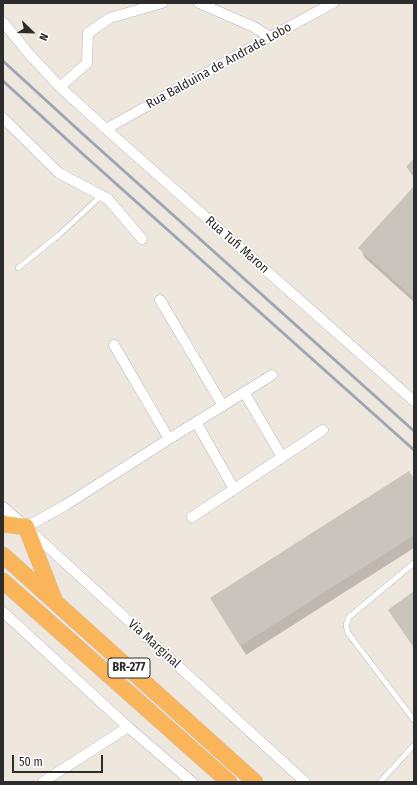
<!DOCTYPE html>
<style>
body{margin:0}
#map{position:relative;width:417px;height:785px;overflow:hidden;background:#eee7de;font-family:"Fira Sans Condensed",sans-serif}
canvas{display:block}
.frame{position:absolute;inset:0;border:4px solid #2c2c2c;pointer-events:none}
.north{position:absolute;left:12px;top:12px;width:40px;height:40px;-webkit-text-stroke:3px #fff;paint-order:stroke;rotate:113deg;font-size:11px;font-weight:700;line-height:16px;text-align:center;color:#2c2c2c}
.north::after{content:'';display:block;margin:auto;width:14px;height:18px;background:#2c2c2c;clip-path:polygon(50% 0,100% 100%,50% 72%,0 100%)}
.scale{position:absolute;left:12px;top:755px;width:91px;height:18px;box-sizing:border-box;border:2px solid #2c2c2c;border-top:0;padding-left:5px;font-size:12px;line-height:14px;white-space:nowrap;color:#2c2c2c;-webkit-text-stroke:3px #fff;paint-order:stroke}
</style>
<div id="map">
<canvas width="417" height="785"></canvas>
<div class="frame"></div>
<div class="north">N</div>
<div class="scale">50 m</div>
</div>
<script>
const g = document.querySelector('canvas').getContext('2d');
g.lineJoin = 'round';
function paint(path, color) { g.fillStyle = color; g.fill(path, 'evenodd'); }
function strokePath(path, color, width, dash) { g.strokeStyle = color; g.lineWidth = width; g.lineCap = dash ? 'butt' : 'round'; g.setLineDash(dash || []); g.stroke(path); }
function drawText(font, color, halo, rows, align = 'center') {
  g.font = font + ' "Fira Sans Condensed",sans-serif'; g.lineWidth = 3.5; g.setLineDash([]); g.textBaseline = 'middle'; g.strokeStyle = halo; g.fillStyle = color; for (const [text, x, y, turn = 0] of rows) {
    g.save(); g.translate(x, y); g.rotate((+turn || 0) * Math.PI / 180); g.textAlign = isNaN(turn) ? turn : align; if (halo) g.strokeText(text, 0, 0); g.fillText(text, 0, 0); g.restore();
  }
}
const shadow = new Path2D(`
 M414 160V178L407 167Z
 M414 187V302L365 258 360 248Z
 M414 480V548L246 655 217 607Z`);
const building = new Path2D(`
 M414 158V174L406 167Z
 M414 186V298L358 248Z
 M409 471 414 479V535L240 646 210 598Z
 M414 591V648L388 610Z`);
const service = new Path2D(`
 M18 268 60 234 102 195
 M414 563 349 617 346 625 348 633 414 720
 M380 782 414 745`);
const minor = new Path2D(`
 M199 3 254 27 270 37
 M3 22 30 55 60 87 106 129 414 401
 M60 87 87 63 88 33 110 18 162 3
 M3 118 59 173 108 199 142 239
 M106 129 270 37 333 3
 M160 300 223 406
 M114 345 169 439
 M244 392 282 457
 M196 422 234 489
 M3 507 26 527 305 782
 M192 517 323 430
 M26 527 64 506 169 439 272 375
 M3 612 128 727 192 782
 M43 782 128 727`);
const trunk = new Path2D(`
 M3 524 26 527 54 599
 M3 555 255 782
 M3 581 229 782`);
const rail = new Path2D(`
 M3 61 85 136 414 431
 M3 81 85 156 414 450`);
const shields = [
 [129,668,42]
];
const shieldNames = [
 ["BR-277",129,668]
];
const streetNames = [
 ["Rua Balduina de Andrade Lobo",219,66,-29],
 ["Rua Tufi Maron",237,245,41],
 ["Via Marginal",154,644,42]
];
paint(shadow, '#0003');
paint(building, '#c9c5bc');
strokePath(service, '#b2b5c0', 6);
strokePath(minor, '#b2b5c0', 11);
strokePath(trunk, '#c8c8c8', 17);
strokePath(service, '#fff', 5);
strokePath(minor, '#fff', 10);
strokePath(trunk, '#fab45a', 16);
strokePath(rail, '#a0a4b7', 3);
for (const [x, y, w] of shields) { const box = new Path2D(); box.roundRect(x - w / 2, y - 10, w, 20, 3); g.fillStyle = '#fff'; g.fill(box); strokePath(box, '#2c2c2c', 1); }
drawText('bold 12px', '#2c2c2c', null, shieldNames);
drawText('13px', '#2c2c2c', '#fff', streetNames);
</script>
